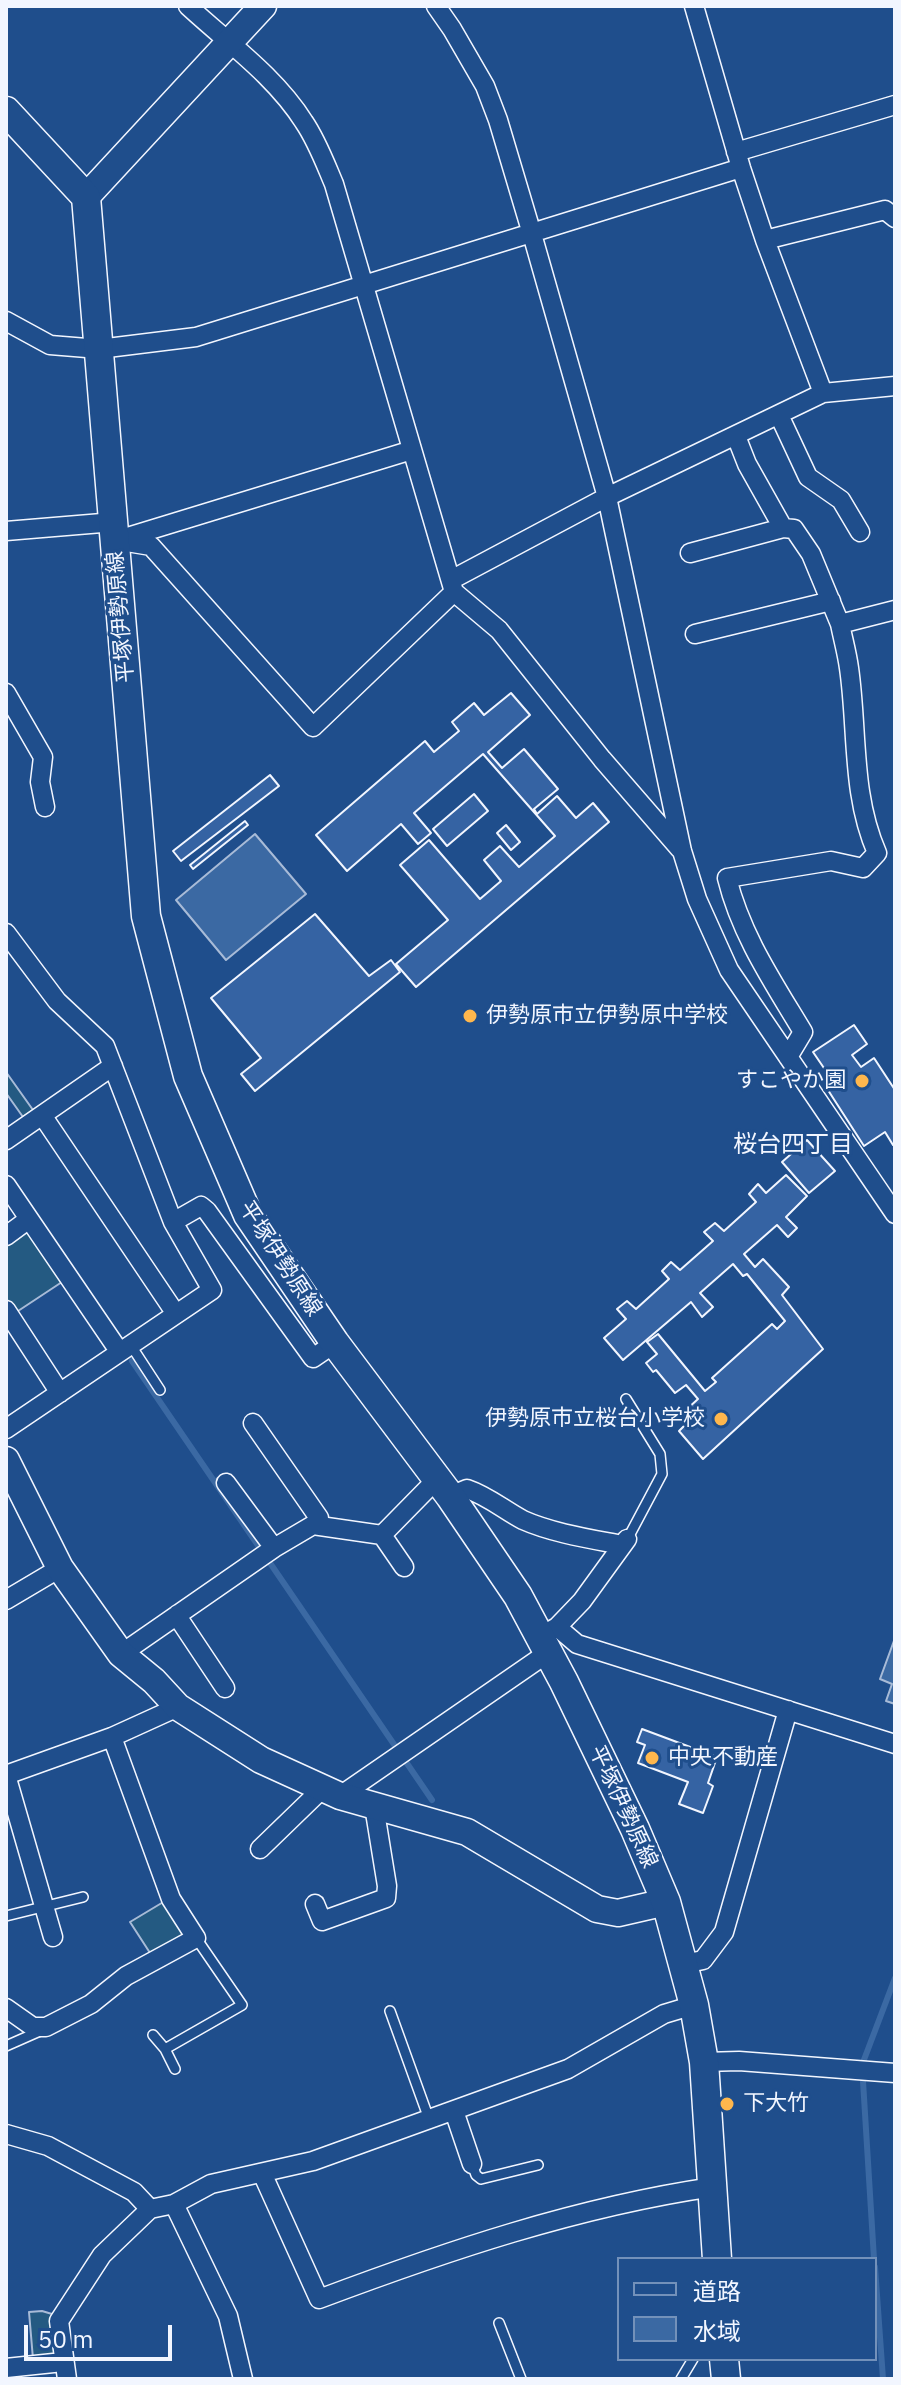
<!DOCTYPE html>
<meta charset="utf-8">
<style>
body{margin:0}
#map{position:relative;width:901px;height:2385px;overflow:hidden;background:#1f4e8c;font-family:"IBM Plex Sans","Noto Sans JP",sans-serif}
canvas{display:block}
.frame{position:absolute;inset:0;border:8px solid #f2f6ff;pointer-events:none}
.legend{position:absolute;left:617px;top:2257px;width:260px;height:104px;box-sizing:border-box;background:#1f4e8c;border:2px solid #7391ba;margin:0;padding:10px 14px;list-style:none;font-size:24px;color:#f2f6ff}
.legend li{display:flex;align-items:center;gap:16px;height:40px}
.legend b{width:40px;border:2px solid #7391ba}
.scale{position:absolute;left:24px;top:2325px;width:148px;height:36px;box-sizing:border-box;border:4px solid #f2f6ff;border-top:0;padding-left:10px;font-size:24px;line-height:28px;white-space:nowrap;color:#f2f6ff;-webkit-text-stroke:6px #1f4e8c;paint-order:stroke}
</style>
<div id="map">
<canvas width="901" height="2385"></canvas>
<div class="frame"></div>
<ul class="legend">
<li><b style="height:10px;background:#1f4e8c"></b>道路</li>
<li><b style="height:22px;background:#3b69a3"></b>水域</li>
</ul>
<div class="scale">50 m</div>
</div>
<script>
const g = document.querySelector('canvas').getContext('2d');
g.lineJoin = 'round';
function paint(path, color) { g.fillStyle = color; g.fill(path, 'evenodd'); }
function strokePath(path, color, width, dash) { g.strokeStyle = color; g.lineWidth = width; g.lineCap = dash ? 'butt' : 'round'; g.setLineDash(dash || []); g.stroke(path); }
function drawText(font, color, halo, rows, align = 'center') {
  g.font = font + ' "IBM Plex Sans","Noto Sans JP",sans-serif'; g.lineWidth = 6; g.setLineDash([]); g.textBaseline = 'middle'; g.strokeStyle = halo; g.fillStyle = color; for (const [text, x, y, turn = 0] of rows) {
    g.save(); g.translate(x, y); g.rotate((+turn || 0) * Math.PI / 180); g.textAlign = isNaN(turn) ? turn : align; if (halo) g.strokeText(text, 0, 0); g.fillText(text, 0, 0); g.restore();
  }
}
const green = new Path2D(`
 M6 1072 33 1110 23 1117 6 1093Z
 M24 1230 32 1231 65 1280 15 1313 6 1301V1242Z
 M165 1901 185 1934 152 1956 130 1922Z
 M42 2311 52 2314 56 2350 51 2358 33 2359 29 2312Z`);
const water = new Path2D(`
 M255 834 306 894 226 960 176 900Z
 M895 1638V1704L886 1701 892 1684 880 1679Z`);
const stream = new Path2D(`
 M132 1361 432 1800
 M874 2259 862 2065 895 1978
 M875 2267 883 2379`);
const building = new Path2D(`
 M511 693 530 715 488 752 502 768 524 749 558 789 534 809 537 814 557 796 576 818 593 803 609 822 416 987 396 964 448 920 400 865 429 840 480 899 501 881 484 860 500 846 519 867 555 836 483 754 414 813 431 833 418 844 401 824 347 871 316 835 425 741 434 752 459 731 452 722 474 703 484 715Z
 M270 775 279 786 181 861 173 851Z
 M474 794 488 811 447 846 433 829Z
 M245 821 248 825 193 869 190 865Z
 M506 825 520 842 511 850 497 833Z
 M315 914 369 976 391 960 400 972 255 1091 241 1074 261 1058 211 998Z
 M854 1025 867 1044 852 1055 861 1067 874 1058 895 1090V1144L893 1145 885 1132 864 1146 826 1087 843 1075 838 1068 828 1074 813 1052Z
 M807 1140 835 1171 809 1193 782 1162Z
 M786 1175 807 1196 786 1217 797 1228 788 1237 777 1225 744 1254 755 1267 763 1259 789 1287 782 1295 823 1349 703 1459 679 1431 694 1416 687 1409 698 1399 686 1385 675 1393 656 1370 653 1372 646 1363 657 1354 647 1342 658 1334 705 1391 716 1382 712 1378 772 1324 777 1329 785 1321 747 1274 743 1276 733 1264 700 1293 713 1307 702 1317 691 1302 623 1360 604 1338 626 1319 617 1309 627 1301 636 1309 669 1279 662 1271 671 1262 680 1270 713 1241 704 1232 715 1223 724 1231 756 1202 749 1194 758 1184 766 1193Z
 M642 1729 717 1757 708 1783 713 1786 703 1813 679 1804 688 1782 638 1763 645 1745 637 1742Z`);
const lane = new Path2D(`
 M130 1344 160 1390
 M626 1399 660 1454 662 1474 628 1538
 M6 1916 83 1897
 M390 2011 429 2119
 M153 2035 165 2049
 M6 2046 40 2031
 M175 2069 165 2049 242 2005 196 1938
 M472 2164 476 2175 481 2179 538 2165
 M499 2323 521 2379
 M681 2379 693 2359`);
const street = new Path2D(`
 M188 6C228 43 275 76 304 122 317 141 325 163 334 184L454 592 499 630 602 759 680 849
 M436 6 452 29 485 86 498 120 532 234 607 497 682 851 697 899 729 970 895 1214
 M694 6 741 168 765 240 823 393
 M736 152 895 105
 M765 240 885 210 895 218
 M6 321 50 345 99 349 196 337 741 168
 M779 415 808 477 841 500 860 532
 M736 436 747 464 783 528 794 529 811 554 840 624 895 610
 M6 531 114 522
 M124 538 412 450
 M115 540 151 546 313 727 454 592
 M690 553 783 528
 M451 580 607 497 823 393 895 386
 M695 634 831 601
 M6 693 43 757 40 782 45 807
 M6 933 57 1001 105 1046 173 1222 212 1290 6 1429
 M788 1057 803 1032C773 982 741 935 727 878L831 861 863 868 877 853C851 794 858 730 849 668 847 653 843 639 840 624
 M42 1115 176 1314
 M6 1140 113 1066
 M6 1185 119 1351
 M173 1222 201 1206 207 1211 313 1358 335 1343
 M6 1236 29 1219
 M6 1310 60 1393
 M253 1423 319 1518V1525
 M226 1483 274 1548
 M450 1496 467 1489C488 1496 504 1510 523 1520 552 1533 591 1539 622 1545
 M382 1535 404 1567
 M6 1600 60 1568
 M178 1614 181 1622 225 1688
 M557 1627 582 1601 627 1539
 M541 1636 557 1627 577 1644 895 1744
 M121 1654 274 1548 313 1525 382 1535 437 1479
 M340 1796 549 1652
 M260 1849 323 1788
 M315 1904 322 1921 386 1898 387 1886 374 1806
 M53 1937 6 1775 112 1737 178 1707
 M684 1964 703 1960 724 1932 788 1710
 M6 2008 33 2027H46L91 2004 126 1976 196 1938 171 1899 112 1737
 M704 2062 739 2061 895 2073
 M454 2111 472 2164
 M6 2134 48 2146 134 2192 150 2209
 M262 2173 319 2299C447 2251 577 2207 713 2187
 M174 2204 228 2316 243 2379
 M6 2368 63 2362
 M67 2379 59 2321 102 2255 150 2209 174 2204 211 2184 313 2161 568 2069 664 2014 694 2005`);
const secondary = new Path2D(`
 M86 197 263 6
 M6 1460 60 1568 121 1654 154 1681 178 1707 261 1760 340 1796 467 1832 597 1909 618 1913 666 1902`);
const primary = new Path2D(`
 M6 111 86 197 146 916 188 1076 248 1215 335 1343 450 1496 518 1596 564 1682 635 1829 666 1902 694 2005 704 2062 717 2259
 M724 2359 726 2379`);
const markers = [
 [470,1016,8,"#ffb74d"],
 [862,1081,8,"#ffb74d"],
 [721,1419,8,"#ffb74d"],
 [652,1758,8,"#ffb74d"],
 [727,2104,8,"#ffb74d"]
];
const streetNames = [
 ["平塚伊勢原線",121,617,-95],
 ["平塚伊勢原線",280,1259,57],
 ["平塚伊勢原線",623,1807,65]
];
const poiNames = [
 ["伊勢原市立伊勢原中学校",486,1016],
 ["すこやか園",846,1081,"right"],
 ["伊勢原市立桜台小学校",705,1419,"right"],
 ["中央不動産",668,1758],
 ["下大竹",743,2104]
];
const neighbourhoodNames = [
 ["桜台四丁目",793,1145]
];
paint(green, '#245a82');
strokePath(green, '#a8bbd7', 2);
paint(water, '#3b69a3');
strokePath(water, '#a8bbd7', 2);
strokePath(stream, '#3b69a3', 6);
paint(building, '#3563a3');
strokePath(building, '#f2f6ff', 2);
strokePath(lane, '#f2f6ff', 12);
strokePath(street, '#f2f6ff', 21);
strokePath(secondary, '#f2f6ff', 29);
strokePath(primary, '#f2f6ff', 31);
strokePath(lane, '#1f4e8c', 9);
strokePath(street, '#1f4e8c', 18);
strokePath(secondary, '#1f4e8c', 26);
strokePath(primary, '#1f4e8c', 28);
for (const [x, y, r, color] of markers) { const dot = new Path2D(); dot.arc(x, y, r, 0, 2 * Math.PI); g.fillStyle = color; g.fill(dot); strokePath(dot, '#1f4e8c', 3); }
drawText('22px', '#f2f6ff', '#1f4e8c', streetNames);
drawText('22px', '#f2f6ff', '#1f4e8c', poiNames, 'left');
drawText('24px', '#f2f6ff', '#1f4e8c', neighbourhoodNames);
</script>
